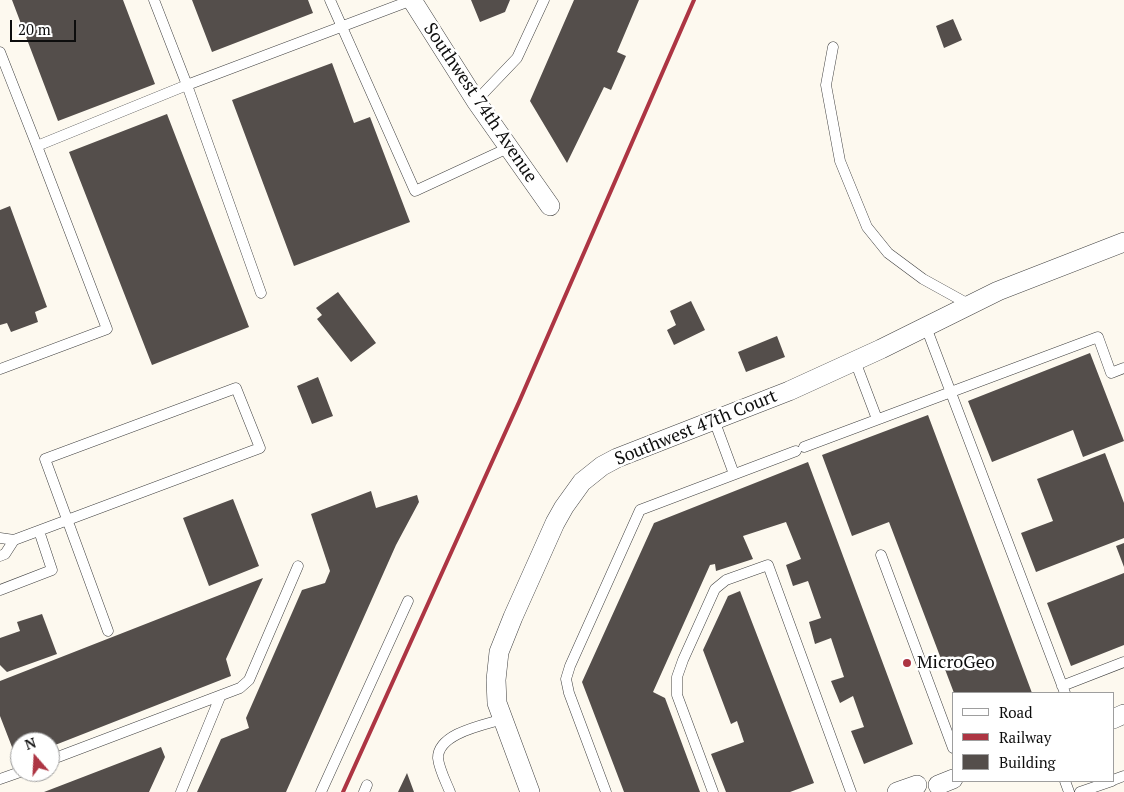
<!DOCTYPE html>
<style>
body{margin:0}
#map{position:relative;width:1124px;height:792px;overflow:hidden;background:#fdf9ef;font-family:"PT Serif",serif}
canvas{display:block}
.legend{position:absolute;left:952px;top:692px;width:162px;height:90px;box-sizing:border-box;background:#fff;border:1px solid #9e9e9e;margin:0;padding:6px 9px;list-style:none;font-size:15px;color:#0d0d0d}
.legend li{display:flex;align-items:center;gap:10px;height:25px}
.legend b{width:25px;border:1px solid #9e9e9e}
.north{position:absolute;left:10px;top:732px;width:50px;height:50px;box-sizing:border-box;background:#fff;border:1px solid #9e9e9e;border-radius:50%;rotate:341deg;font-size:14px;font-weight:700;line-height:20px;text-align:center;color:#0d0d0d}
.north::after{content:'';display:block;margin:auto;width:18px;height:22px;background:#ad3543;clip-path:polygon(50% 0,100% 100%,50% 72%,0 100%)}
.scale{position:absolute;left:10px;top:20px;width:66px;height:22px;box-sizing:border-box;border:2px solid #0d0d0d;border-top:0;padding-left:6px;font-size:15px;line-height:18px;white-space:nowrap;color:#0d0d0d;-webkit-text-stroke:4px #fff;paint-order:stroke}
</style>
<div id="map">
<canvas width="1124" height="792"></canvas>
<ul class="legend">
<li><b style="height:6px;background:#fff"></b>Road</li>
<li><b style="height:6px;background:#ad3543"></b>Railway</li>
<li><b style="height:14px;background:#544e4b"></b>Building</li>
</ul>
<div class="north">N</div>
<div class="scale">20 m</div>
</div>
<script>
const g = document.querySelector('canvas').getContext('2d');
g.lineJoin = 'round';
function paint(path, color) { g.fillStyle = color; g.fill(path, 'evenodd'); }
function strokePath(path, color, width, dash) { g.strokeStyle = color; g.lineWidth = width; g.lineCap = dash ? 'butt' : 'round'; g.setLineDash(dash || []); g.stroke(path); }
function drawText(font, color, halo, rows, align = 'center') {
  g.font = font + ' "PT Serif",serif'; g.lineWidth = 5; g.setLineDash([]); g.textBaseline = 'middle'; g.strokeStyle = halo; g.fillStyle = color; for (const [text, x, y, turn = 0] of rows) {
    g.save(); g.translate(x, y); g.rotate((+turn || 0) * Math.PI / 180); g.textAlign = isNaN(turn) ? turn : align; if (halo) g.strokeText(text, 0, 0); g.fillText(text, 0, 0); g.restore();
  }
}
const building = new Path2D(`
 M12 0H123L155 84 58 121Z
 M192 0H308L313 13 212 52Z
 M471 0H510L505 12 480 22Z
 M574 0H639L617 52 626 56 611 90 604 87 567 163 530 101Z
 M953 19 962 40 944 48 936 26Z
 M332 63 354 123 370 117 410 222 294 266 232 100Z
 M167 114 249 327 152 365 69 152Z
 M10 206 47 307 35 312 38 322 11 332 7 323 0 325V210Z
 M338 292 376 343 351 362 317 319 322 315 316 308Z
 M691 301 705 330 674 345 667 330 676 325 670 311Z
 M777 336 785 357 746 372 738 352Z
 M1090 353 1124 441 1083 457 1073 430 992 462 968 401Z
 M318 377 333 416 312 424 297 386Z
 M928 415 1032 693H954L889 522 852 536 822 455Z
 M1105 453 1124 503V538L1036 572 1021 533 1053 521 1037 479Z
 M808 462 913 744 864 764 851 731 864 727 853 696 840 703 831 681 844 677 831 638 815 644 809 622 821 618 808 581 793 586 786 565 801 559 786 522 743 536 753 559 716 571 715 564 710 565 653 692 665 698 700 792H624L582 682 654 523Z
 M371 491 376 508 417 495 419 502 396 545 286 792H197L221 739 249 728 246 718 302 590 325 583 330 571 311 514Z
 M233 499 259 566 209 586 183 518Z
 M1124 543V567L1116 546Z
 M1124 573V645L1071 666 1047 603Z
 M263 578 226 659 231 676 50 747V742H20V759L17 760 0 716V681Z
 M740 591 814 783 790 792H726L711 754 744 742 737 721 731 724 703 650 728 596Z
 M42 614 57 654 7 672 0 665V638L20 631 17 622Z
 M161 747 165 757 149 792H44Z
 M407 773 414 792H398Z`);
const service = new Path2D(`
 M154 0 187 85 261 293
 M330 0 415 191 508 148
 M833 47 826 85 840 161 867 227 888 253 923 279 970 305
 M0 52 37 146 187 85 412 0
 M476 101 517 58 544 0
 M926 327 1065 693
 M855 361 877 419
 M0 369 107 329 37 146
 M714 420 734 474
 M804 447 1098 337 1111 373 1124 368
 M0 538 14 540 5 554 0 556
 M14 540 260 448 236 388 45 459 108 631
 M881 555 953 748
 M0 590 52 570 39 531
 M1062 686 1124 662
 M50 760 240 688 249 680 298 566
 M0 779 20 772
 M1113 780 1124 776
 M1065 781 1069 792
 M181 792 220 697
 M321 792 408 601
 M364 792 367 785
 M450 792C446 782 439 769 438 758 438 733 484 725 503 719
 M606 792 569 693 566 679 570 666 640 510 796 451
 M713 792 677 695V677L683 660 715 589 726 580 768 565 851 792
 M1080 792 1112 781`);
const minor = new Path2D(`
 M412 0 476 101 550 206
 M1113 719 1124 714
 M938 785 953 779
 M530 792 497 703 496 680 499 652 513 617 555 523 564 507 582 482 602 466 617 458 789 391 881 349 998 291 1124 242
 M897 792 917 785`);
const rail = new Path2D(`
 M343 792 519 402 694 0`);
const markers = [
 [907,663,5,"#ad3543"]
];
const streetNames = [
 ["Southwest 74th Avenue",480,103,56],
 ["Southwest 47th Court",696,428,-22]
];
const poiNames = [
 ["MicroGeo",917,663]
];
paint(building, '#544e4b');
strokePath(service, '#404040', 11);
strokePath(minor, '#404040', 20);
strokePath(service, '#fff', 10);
strokePath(minor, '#fff', 19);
strokePath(rail, '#ad3543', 4);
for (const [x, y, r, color] of markers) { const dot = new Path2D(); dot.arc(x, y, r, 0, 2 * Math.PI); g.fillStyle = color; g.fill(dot); strokePath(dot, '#fff', 2); }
drawText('18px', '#0d0d0d', '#fff', streetNames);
drawText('18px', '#0d0d0d', '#fff', poiNames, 'left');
</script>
